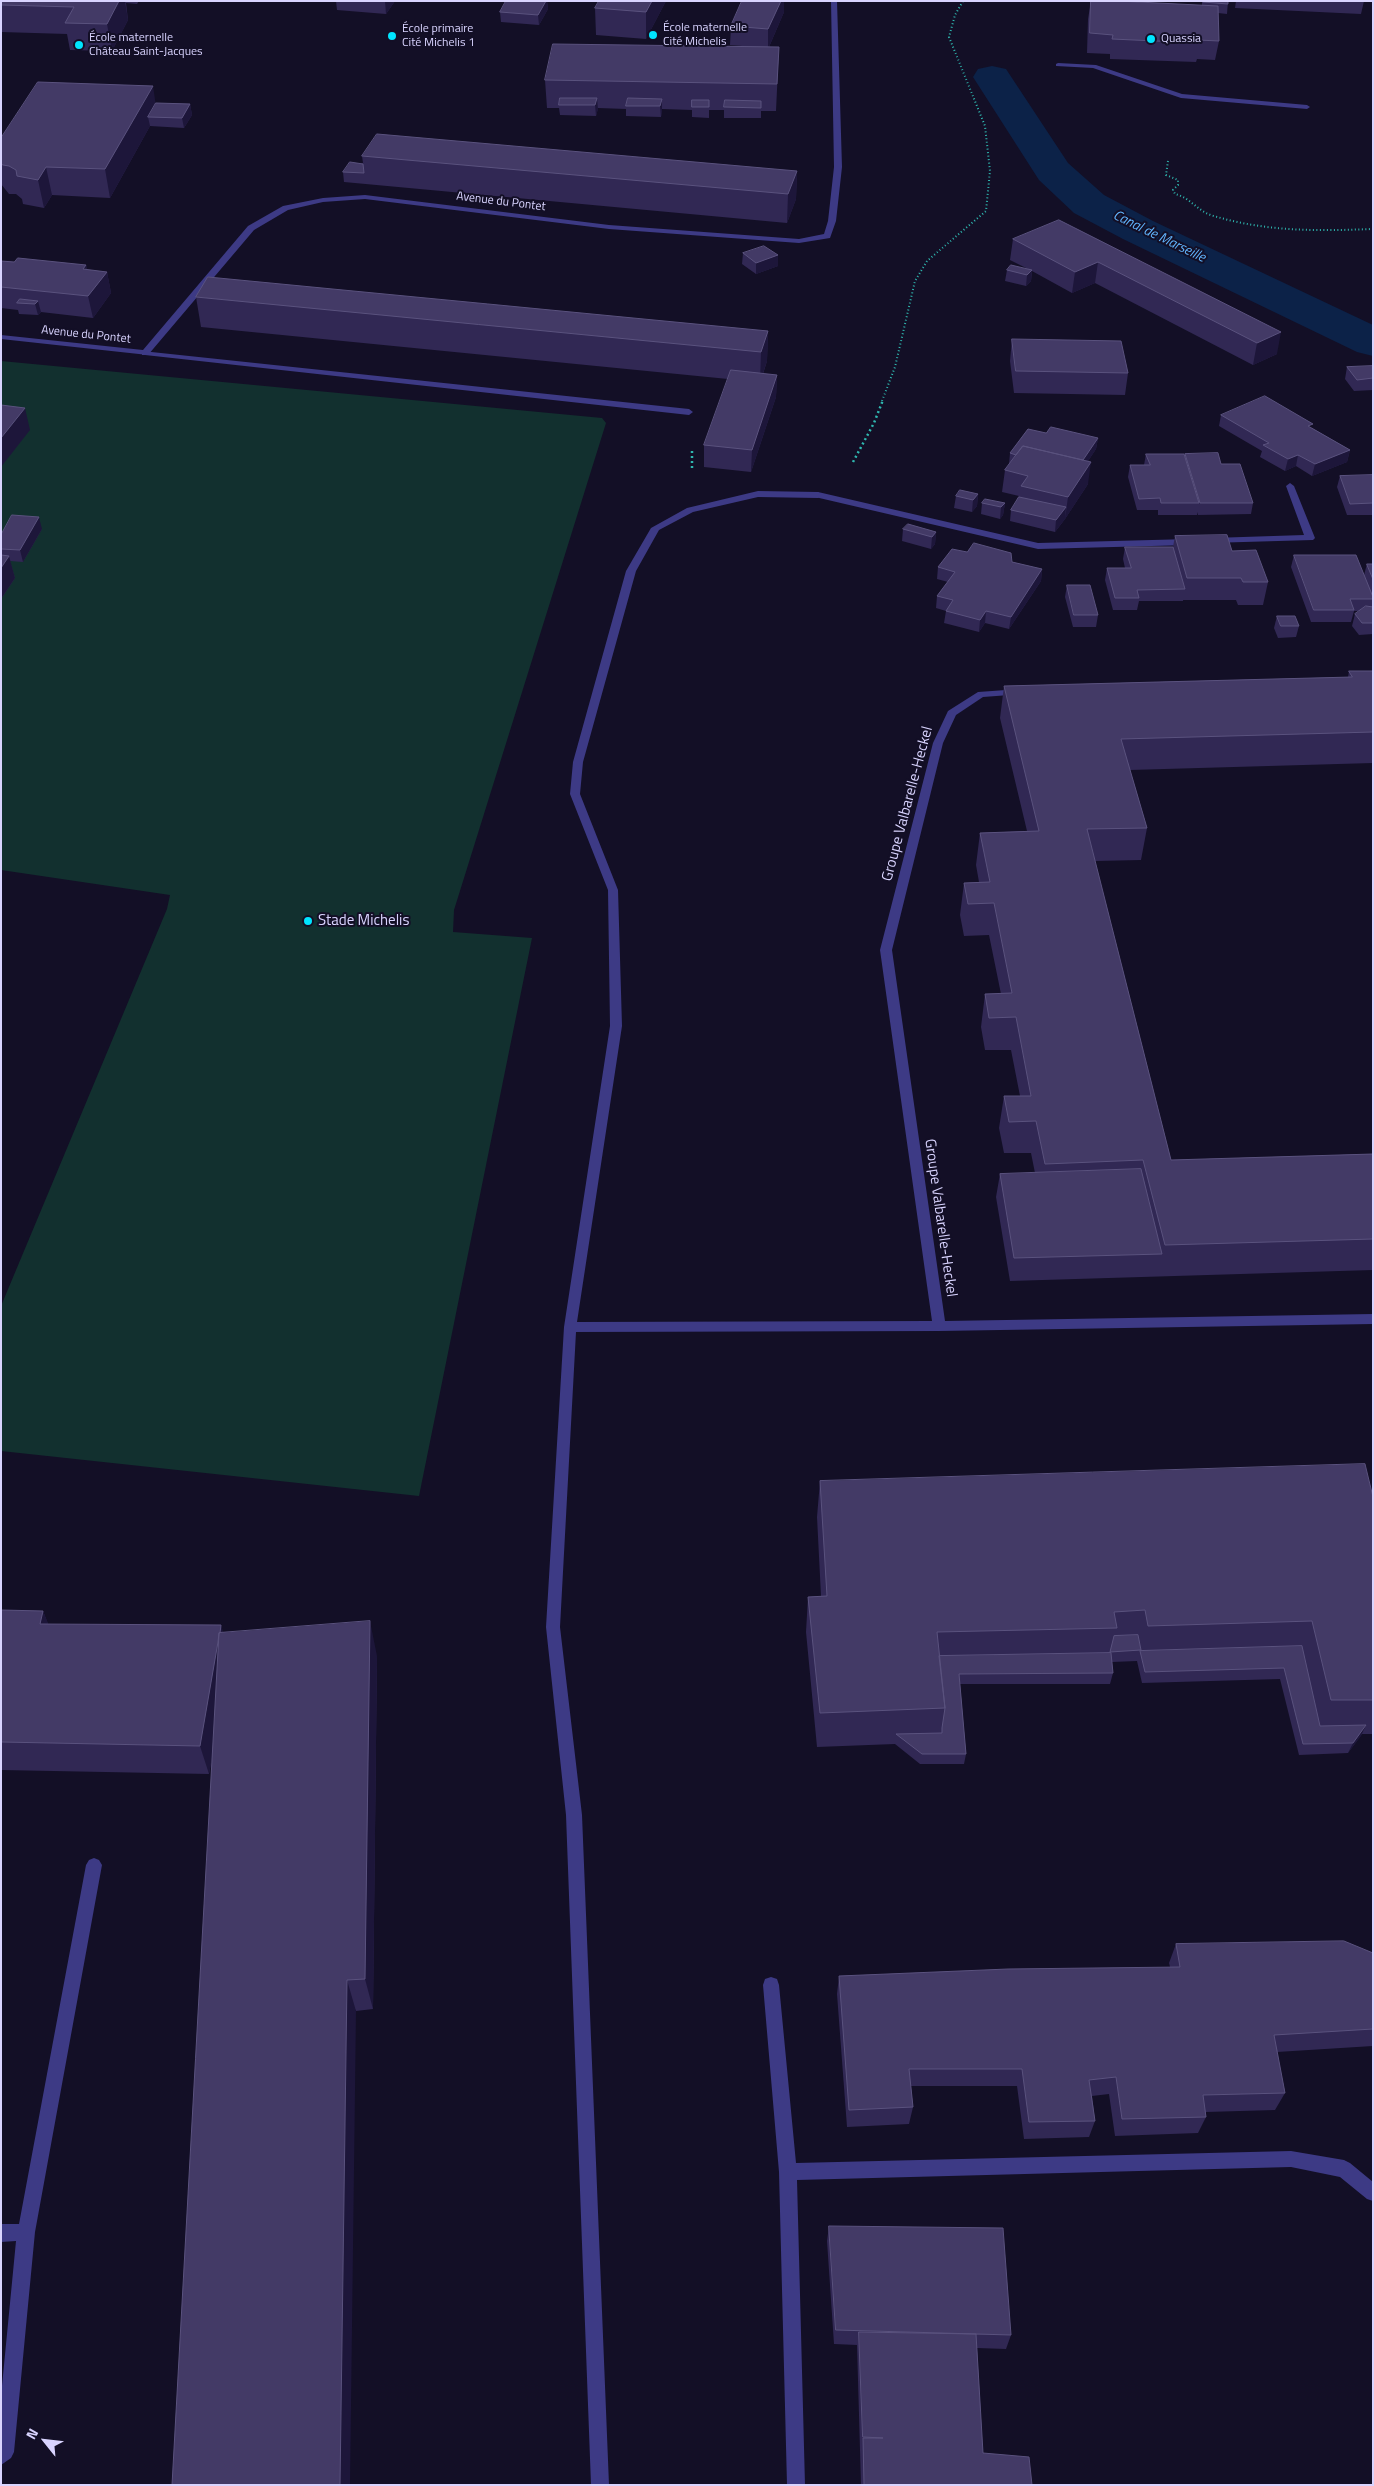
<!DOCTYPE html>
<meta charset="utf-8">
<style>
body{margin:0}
#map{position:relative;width:1374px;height:2486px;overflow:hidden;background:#130f26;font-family:"Titillium Web",sans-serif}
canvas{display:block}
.frame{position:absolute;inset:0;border:2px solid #d9d4ff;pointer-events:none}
.north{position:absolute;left:20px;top:2416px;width:50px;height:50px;-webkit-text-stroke:4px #130f26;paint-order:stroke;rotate:299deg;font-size:14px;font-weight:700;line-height:20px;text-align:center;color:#d9d4ff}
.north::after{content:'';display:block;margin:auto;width:18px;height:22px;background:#d9d4ff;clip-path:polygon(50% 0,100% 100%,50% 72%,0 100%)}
</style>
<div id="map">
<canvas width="1374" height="2486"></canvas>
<div class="frame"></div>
<div class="north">N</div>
</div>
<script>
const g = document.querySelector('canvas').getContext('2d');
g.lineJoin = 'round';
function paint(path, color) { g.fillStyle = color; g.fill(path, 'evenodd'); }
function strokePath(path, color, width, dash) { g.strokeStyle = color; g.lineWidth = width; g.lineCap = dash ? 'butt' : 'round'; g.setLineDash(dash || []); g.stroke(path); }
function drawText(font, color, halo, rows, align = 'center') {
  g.font = font + ' "Titillium Web",sans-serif'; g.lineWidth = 4; g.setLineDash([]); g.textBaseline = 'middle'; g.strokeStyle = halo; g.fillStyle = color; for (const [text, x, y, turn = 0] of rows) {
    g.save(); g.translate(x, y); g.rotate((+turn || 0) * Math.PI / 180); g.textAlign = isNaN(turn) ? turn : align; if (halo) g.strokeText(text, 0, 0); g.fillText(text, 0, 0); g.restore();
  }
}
const green = new Path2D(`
 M1 361 602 418 606 423 454 910 453 932 532 938 419 1496 1 1451V1306L167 909 170 895 1 870Z`);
const canal = new Path2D(`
 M992 66 1006 69 1068 163 1104 195 1153 221 1373 325V356L1357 352 1123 239 1074 213 1039 180 973 77 978 69Z`);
const pathFar1 = new Path2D(`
 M1168 161 1166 175 1178 180V185L1173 190 1175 194C1191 198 1198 212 1214 216 1267 232 1319 231 1373 229
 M882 401 895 367 915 281 927 261 986 211 990 171 985 126 949 37 955 15 963 1`);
const path = new Path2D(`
 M692 451V469
 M853 462 874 423 883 400`);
const lane = new Path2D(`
 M1058 63 1096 65 1182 94 1307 105 1310 107 1307 109 1181 98 1093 68 1056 66V64Z
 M142 351 689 409 693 412 689 415 145 355H142Z
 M1290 483 1294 486 1315 538 1313 540 1209 543V539L1212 538 1304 535 1286 486Z
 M818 492 1038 543 1190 539 1195 542 1190 545 1038 549 815 497 814 495Z
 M94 1858 99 1860 102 1865 35 2232 14 2452 11 2458 1 2465V2396L16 2241 1 2242V2224H19L86 1865 89 1860Z
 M771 1977 777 1979 779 1985 796 2163 1291 2151 1344 2160 1350 2163 1373 2182V2201L1367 2199 1340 2177 1291 2167 797 2180 805 2485H787L779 2172 763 1985 765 1979Z`);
const street = new Path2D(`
 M831 1H837L842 167 836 221 830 238 799 243 609 229 365 199 323 202 288 210 254 230 148 355 1 339V335L143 350 248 226 283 206 323 198 365 195 609 225 799 239 824 234 828 221 834 167Z
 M758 491 818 492 822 495 818 498 758 497 693 512 659 530 636 571 583 762 580 794 618 890 622 1026 577 1322 932 1321 880 950 933 743 948 711 978 692 1020 689 1025 692 1023 694 983 697 956 715 943 743 892 950 945 1321 1373 1314V1324L939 1331 576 1332 560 1627 582 1815 609 2485H591L566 1815 546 1627 564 1327 610 1026 608 890 570 794 573 762 626 571 651 528 687 508Z`);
const wall = new Path2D(`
 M1 1H139L137 4 126 3 128 20 112 51 70 50 67 34 1 32Z
 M336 1H395L386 14 337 10Z
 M506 1H547L548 9 539 25 501 22 500 12Z
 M599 1H666L646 39 596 35 595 8Z
 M742 1H784V12L769 47H779L776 111H761V118H724V110H709V118L692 117V110L662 109 661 117 626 116V109L598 108 596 116 560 115 559 108H547L545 80 742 46 730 45 731 26Z
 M1091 1 1202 6V1H1228L1227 14 1218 13 1219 41 1215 60 1197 59 1196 62 1110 59V54L1087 53 1088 19Z
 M1236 1H1364L1361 14 1235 8Z
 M156 103 190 104 192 115 184 128 150 126 110 198 52 195 44 208 23 204 22 199 16 194H9L1 184V138Z
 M362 156 797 171 796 199 787 223 344 182 343 172 363 163Z
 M1059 220 1277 354 1253 365 1095 283 1072 293 1032 271 1031 281 1026 286 1005 281 1007 270 1028 269 1010 260 1013 239Z
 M743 253 778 255V266L756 274 742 264Z
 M1 261 14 262 86 265 87 270 107 272 111 293 93 318 41 312 38 315 19 314 18 310 1 308Z
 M196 297 768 331 767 361 763 374 777 375 776 397 751 472 704 467V445L728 379 201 327Z
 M1012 339 1128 373 1125 395 1014 393 1010 361Z
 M1373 366V390L1354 391 1345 379 1347 367Z
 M1221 415 1312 428 1350 450 1347 462 1312 476 1296 466 1285 471 1260 457 1262 451 1219 426Z
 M1046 433 1098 438 1096 449 1088 461V484L1065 519 1055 532 1010 521 1011 510 1019 496 1002 492 1005 470 1009 464 1010 453Z
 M1146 454 1185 458V454L1221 464 1253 503 1251 514 1198 515 1197 512V515H1158V510H1137L1128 477 1130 465H1144Z
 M1373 475V515H1347L1337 487 1340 476Z
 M978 494 977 506 972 512 954 508 956 496Z
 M982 503H1005L1003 515 1000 519 981 514Z
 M42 529 23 562 10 561 15 578 1 599V535Z
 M903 529 936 532 935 544 931 549 902 541Z
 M1175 536 1232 551 1268 582 1263 605H1238L1236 600H1183V601H1139L1137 610H1113L1105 580 1107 568H1125L1123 559 1125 547H1173Z
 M967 552 1012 562 1042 569 1041 581 1009 629 985 623 979 632 944 623 946 611 936 608 937 596 948 582 937 579 938 567Z
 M1294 555 1364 575 1367 564H1373V634L1359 635 1352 626 1355 614 1360 611H1354L1351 622H1311L1291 567Z
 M1067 585 1098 615 1096 627H1073L1065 597Z
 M1277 616 1299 626 1296 637 1278 638 1274 628Z
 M1349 671H1373V763L1130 770 1147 828 1141 860 1095 861 1171 1160 1373 1154V1270L1010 1281 996 1197 1000 1174 1035 1173 1031 1153H1004L999 1128 1004 1096H1020L1011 1050H985L981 1027 985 994H1001L989 935 964 936 960 915 964 883 979 882 976 865 980 833 1027 831 1000 718 1004 686 1348 677Z
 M820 1481 1373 1490V1734H1362L1348 1753 1299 1755 1280 1679 1142 1683 1137 1661 1112 1662 1113 1673 1110 1684H960L966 1754 964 1764H920L895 1744 817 1747 806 1632 808 1597 821 1596 817 1517Z
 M1 1610 43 1611 48 1624 223 1632 377 1656 373 2009 356 2011 212 1757 209 1774 1 1770Z
 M1176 1944 1373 1953V2046L1277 2052 1285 2093 1275 2110 1206 2112V2117L1198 2133 1115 2136 1109 2094 1092 2096 1095 2121 1089 2137 1024 2139 1017 2086H911L913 2107 909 2124 847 2127 837 1994 839 1976 1170 1967 1169 1963Z
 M829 2226 1011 2335 1006 2349 977 2348 983 2453 1032 2485H861L857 2345 834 2344 827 2241Z`);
const shadedWall = new Path2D(`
 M119 1H125L128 20 112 51 107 24Z
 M385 1H395L386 14Z
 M546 1H547L548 9 539 25 538 15Z
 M652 1H666L646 39V12Z
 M781 1H784V12L768 49V29Z
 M153 86 157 113 148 117 150 126 110 198 105 169Z
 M597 98 598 109 596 116 595 105Z
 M662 99V109L661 117 660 106Z
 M190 104 192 115 184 128 182 118Z
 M46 167 52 195 44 208 38 180Z
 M797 171 796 199 787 223 788 194Z
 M778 255V266L756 274V263Z
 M1098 262 1095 283 1072 293 1075 272Z
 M86 265 91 286 83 269Z
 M1032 270 1031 281 1026 286 1027 275Z
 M107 272 111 293 93 318 88 296Z
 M38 301 41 312 38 315 35 304Z
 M768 331 767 361 760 382 761 352Z
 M1281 332 1277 354 1253 365 1257 343Z
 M777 375 776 397 751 472 752 450Z
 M25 408 30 430 1 467V438Z
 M1098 438 1096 449 1075 481 1077 469Z
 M1350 450 1347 462 1312 476 1315 464Z
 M1298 455 1296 466 1285 471 1288 459Z
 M1091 462 1088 484 1065 519 1068 497Z
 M978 494 977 506 972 512 973 500Z
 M1005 503 1003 515 1000 519 1001 507Z
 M1066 507 1065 519 1055 532 1056 520Z
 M39 517 42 529 23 562 20 550Z
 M936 532 935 544 931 549 932 537Z
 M9 556 15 578 1 599V568Z
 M1042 569 1041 581 1009 629 1011 617Z
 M986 611 985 623 979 632 980 620Z
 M43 1611 55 1640 40 1624Z
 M370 1621 377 1656 373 2009 365 1979Z
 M221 1625 230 1654 209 1774 200 1746Z
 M1366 1725 1361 1736 1348 1753 1353 1743Z
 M347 1980 356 2011 350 2485H340Z`);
const building = new Path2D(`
 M1 1H119L107 24 65 23 74 7 1 5Z
 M506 1H546L538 15 500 12Z
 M599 1H652L646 12 595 8Z
 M742 1H781L768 29 731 26Z
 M1091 1H1118L1218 6 1219 41 1198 40 1200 43 1112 39 1113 35 1090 33Z
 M1203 1H1228V4L1203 2Z
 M553 44 779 47 777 84 545 80Z
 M38 82 153 86 105 169 46 167 38 180 17 176 16 170 9 166 3 165 1 164V138Z
 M560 98H597L595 105H559Z
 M628 98 662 99 660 106H626Z
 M692 100H709V107H692Z
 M725 100 761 101V108L724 107Z
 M156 103 190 104 182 118 148 117Z
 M377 134 797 171 788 194 362 156Z
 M350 162 363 164 364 173 343 172Z
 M1059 220 1281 332 1257 343 1098 262 1075 272 1013 239Z
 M764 246 778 255 756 263 743 253Z
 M18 258 86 265 83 269 107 272 88 296 1 287V261L14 262Z
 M1011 265 1032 270 1027 275 1007 270Z
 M208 277 768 331 761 352 196 297Z
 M20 299 38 301 35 304 17 303Z
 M1012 339 1121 341 1128 373 1016 371Z
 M1373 366V378L1357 380 1347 367Z
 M731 370 777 375 752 450 704 445Z
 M1265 396 1313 424 1308 426 1350 450 1315 464 1298 455 1288 459 1263 445 1269 443 1221 415Z
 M1 405 25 408 1 438Z
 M1051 427 1098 438 1083 460 1023 446 1016 455 1010 453 1028 429 1046 433Z
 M1023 446 1091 462 1068 497 1021 486 1028 476 1005 470Z
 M1218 453 1221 464H1240L1253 503H1200L1185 454Z
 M1146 454H1184L1199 503H1161L1160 498 1139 499 1130 465H1150Z
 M1373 475V503L1350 504 1340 476Z
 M960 490 978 494 973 500 956 496Z
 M1019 497 1066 507 1056 520 1011 510Z
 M985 499 1005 503 1001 507 982 503Z
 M12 515 39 517 20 550 1 549V535Z
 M908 524 936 532 932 537 903 529Z
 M1227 535 1232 551 1256 550 1268 582H1243L1241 578H1187L1175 536Z
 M974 543 1011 553 1012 562 1042 569 1011 617 986 611 980 620 946 611 953 600 937 596 955 572 938 567 952 549 967 552Z
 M1125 547H1173L1185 589 1137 590 1139 598H1115L1107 568H1131Z
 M1 555 9 556 1 568Z
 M1294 555H1356L1373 597V599H1350L1354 610H1314Z
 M1367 564H1373V579Z
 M1067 585H1090L1098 615H1074Z
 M1366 606 1373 607V623H1362L1355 614Z
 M1277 616H1295L1299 626H1281Z
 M1349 671H1373V732L1121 739 1147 828 1087 829 1171 1160 1373 1154V1239L1165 1245 1143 1160 1045 1164 1036 1121 1009 1122 1004 1096H1031L1016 1017 989 1018 985 994 1012 993 994 903 968 904 964 883 990 882 980 833 1039 831 1004 686 1352 677Z
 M1141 1169 1162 1254 1014 1258 1000 1174Z
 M1365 1464 1373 1497V1700H1331L1312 1621 1148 1626 1145 1610 1114 1612 1117 1628 937 1632 945 1708 820 1713 808 1597 827 1596 820 1481Z
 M1 1610 43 1611 40 1624 221 1625 220 1633H219L218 1642 200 1746 1 1742Z
 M370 1621 365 1979 347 1980 340 2485H172L219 1633Z
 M1138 1635 1141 1650 1110 1652 1114 1636Z
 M1302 1646 1320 1726 1366 1725 1353 1743 1303 1744 1284 1668 1145 1672 1140 1651Z
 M1111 1653 1113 1673 959 1674 966 1754H922L896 1734 942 1733V1728L945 1708 939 1656Z
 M1344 1941 1373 1953V2029L1274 2035 1285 2093 1203 2095 1206 2117 1122 2119 1116 2077 1089 2080 1095 2121 1029 2122 1022 2069H909L913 2107 849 2110 839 1976 1008 1969 1180 1967 1176 1944Z
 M829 2226 1003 2228 1011 2335 836 2330Z
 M859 2332 976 2334 983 2453 1029 2457 1032 2485H864L863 2438H883L863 2437Z`);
const markers = [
 [653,35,5,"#00e5ff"],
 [392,36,5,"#00e5ff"],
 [1151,39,5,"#00e5ff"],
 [79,45,5,"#00e5ff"],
 [308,921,5,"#00e5ff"]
];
const farPoinames = [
 ["École maternelle",663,28],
 ["Cité Michelis",663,42],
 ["École primaire",402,29],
 ["Cité Michelis 1",402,43],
 ["École maternelle",89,38],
 ["Château Saint-Jacques",89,52],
 ["Quassia",1161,39]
];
const farStreetnames = [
 ["Avenue du Pontet",501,202,7],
 ["Avenue du Pontet",86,335,6]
];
const farWaternames = [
 ["Canal de Marseille",1159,237,26]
];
const streetNames = [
 ["Groupe Valbarelle-Heckel",908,804,-75],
 ["Groupe Valbarelle-Heckel",940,1218,82]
];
const poiNames = [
 ["Stade Michelis",318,921]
];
paint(green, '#12302f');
paint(canal, '#0c2248');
strokePath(pathFar1, '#2fb8b0', 2, [1, 2.5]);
strokePath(path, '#2fb8b0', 2.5, [2, 3]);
paint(lane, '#3d3a85');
paint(street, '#3d3a85');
paint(wall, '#312854');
paint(shadedWall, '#1d163a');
paint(building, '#433a66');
strokePath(building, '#5a527e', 1);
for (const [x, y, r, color] of markers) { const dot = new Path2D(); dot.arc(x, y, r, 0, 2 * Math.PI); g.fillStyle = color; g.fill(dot); strokePath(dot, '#130f26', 2); }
drawText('12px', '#d9d4ff', '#130f26', farPoinames, 'left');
drawText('12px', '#d9d4ff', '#130f26', farStreetnames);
drawText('italic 14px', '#62b6ff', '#130f26', farWaternames);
drawText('15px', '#d9d4ff', '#130f26', streetNames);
drawText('15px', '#d9d4ff', '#130f26', poiNames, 'left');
</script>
